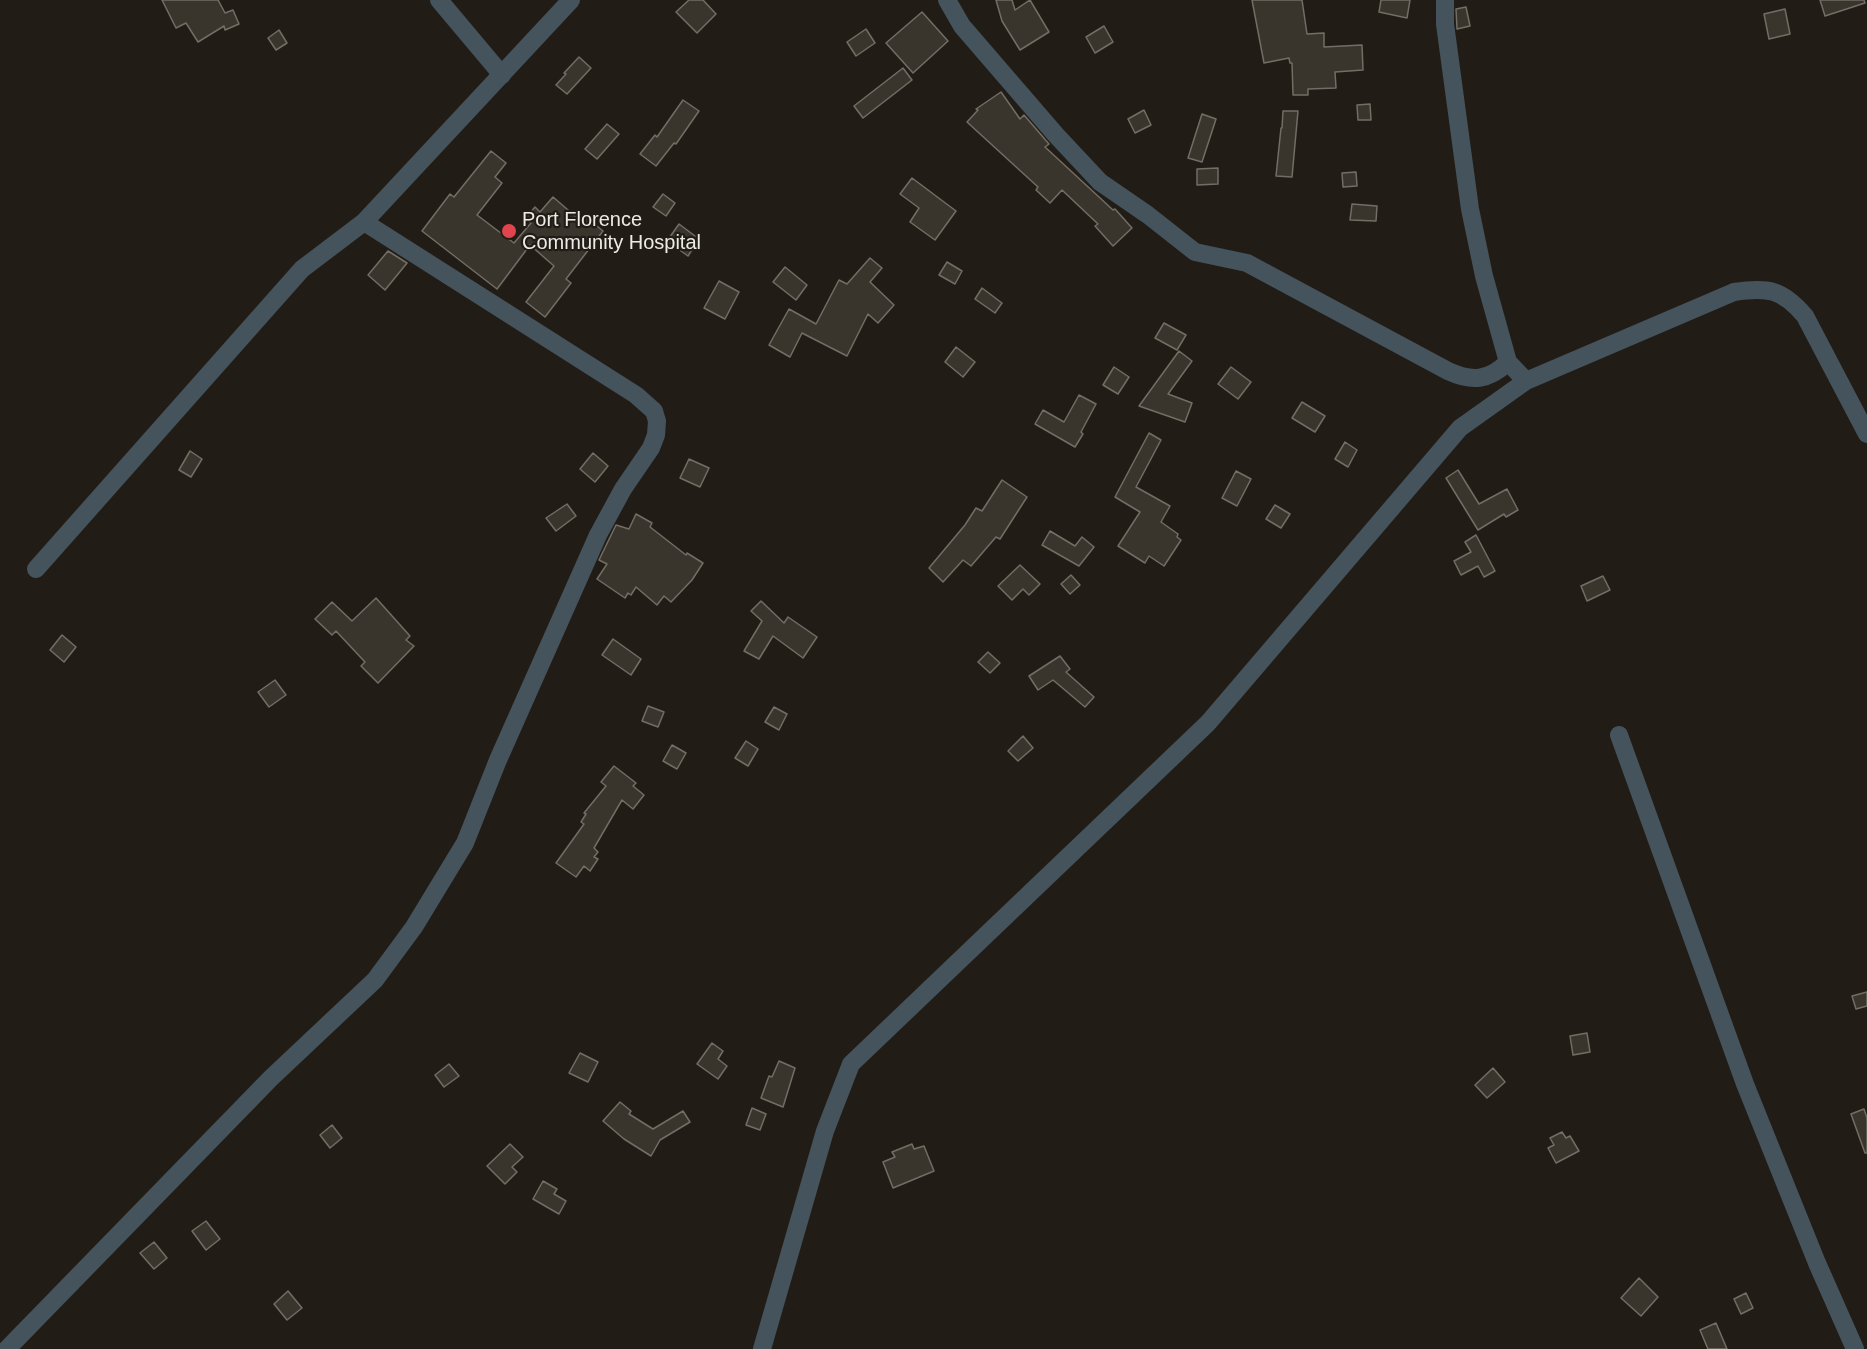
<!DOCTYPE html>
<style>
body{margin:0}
canvas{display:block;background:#211d16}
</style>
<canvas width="1867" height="1349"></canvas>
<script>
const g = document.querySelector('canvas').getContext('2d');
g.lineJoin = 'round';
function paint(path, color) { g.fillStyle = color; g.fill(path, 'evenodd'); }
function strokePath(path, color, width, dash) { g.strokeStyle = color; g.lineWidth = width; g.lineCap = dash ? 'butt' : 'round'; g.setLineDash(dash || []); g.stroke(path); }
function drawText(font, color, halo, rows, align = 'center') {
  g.font = font + ' Arial,sans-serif'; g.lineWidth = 4.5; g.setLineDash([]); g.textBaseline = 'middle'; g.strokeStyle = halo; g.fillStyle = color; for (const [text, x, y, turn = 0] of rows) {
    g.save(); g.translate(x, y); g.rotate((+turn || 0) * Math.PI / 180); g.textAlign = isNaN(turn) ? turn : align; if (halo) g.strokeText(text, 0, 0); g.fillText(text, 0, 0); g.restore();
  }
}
const building = new Path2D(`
 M162 0H218L225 13 233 10 239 24 225 30 224 26 198 42 186 23 176 28Z
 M689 0H703L716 14 697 33 676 12Z
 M996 0H1012L1015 10 1030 0 1049 32 1020 50 1002 21Z
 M1252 0H1302L1307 34 1324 33V47L1362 45 1363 70 1335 72 1336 88 1308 89V95H1293L1292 63H1290L1289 58 1264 63Z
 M1381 0H1410L1407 18 1379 12Z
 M1820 0H1864L1865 3 1825 16Z
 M1466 7 1470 26 1457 29 1456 9Z
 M1785 9 1790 34 1769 39 1764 14Z
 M922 12 948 41 913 73 886 43Z
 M1104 26 1113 42 1095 53 1086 37Z
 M866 29 875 43 856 56 847 42Z
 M279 30 287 43 276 50 268 38Z
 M579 57 591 68 567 94 556 85 566 74 564 73Z
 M903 68 912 80 863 118 854 106Z
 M1001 92 1020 119 1024 115 1049 144 1045 147 1113 210 1115 209 1132 228 1113 246 1095 226 1098 224 1062 190 1050 203 1036 190 1038 187 967 122 978 110 976 109Z
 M683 100 699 111 676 144 674 143 656 166 640 154 655 135 657 137Z
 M1370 104 1371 120H1358L1357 105Z
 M1144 110 1151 125 1135 133 1128 119Z
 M1283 111H1298L1292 177 1276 176 1281 128H1282Z
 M1202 114 1216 119 1202 162 1188 158Z
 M607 124 619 134 597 159 585 149Z
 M491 151 506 163 495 177 502 183 477 215 514 243 531 223 525 219 535 207 540 212 553 197 582 222 586 217 603 231 566 279 571 283 545 317 526 302 554 266 530 245 497 289 422 231 450 194 454 197Z
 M1218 168V184L1197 185V169Z
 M1356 172 1357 186 1343 187 1342 173Z
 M912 178 956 211 935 240 910 222 919 208 900 194Z
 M663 194 675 203 666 216 653 207Z
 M1352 204 1377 206 1376 221 1350 220Z
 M679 224 699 239 688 256 667 241Z
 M388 251 407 263 385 290 368 275Z
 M870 258 882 268 870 282 894 305 878 323 868 314 847 356 802 333 790 357 769 345 789 309 816 324 839 280 847 284Z
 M947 262 962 271 955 284 939 275Z
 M785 267 807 285 796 300 773 282Z
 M719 281 739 292 725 319 704 308Z
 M982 288 1002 303 995 313 975 299Z
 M1164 323 1186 335 1177 350 1155 338Z
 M956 347 975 362 963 377 945 362Z
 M1179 351 1192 361 1168 394 1192 403 1185 422 1139 406Z
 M1114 367 1129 377 1118 394 1103 385Z
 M1231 367 1251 382 1238 399 1218 384Z
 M1079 395 1096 404 1081 432 1083 434 1075 447 1035 424 1043 410 1064 422Z
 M1302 402 1325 416 1315 432 1292 418Z
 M1149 433 1161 440 1136 487 1170 506 1161 522 1178 534 1177 537 1181 540 1164 566 1149 556 1145 563 1118 546 1140 512 1115 497Z
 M1345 442 1357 450 1348 467 1335 459Z
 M190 451 202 459 191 477 179 470Z
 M593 453 608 466 595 482 580 469Z
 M689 459 709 468 700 487 680 478Z
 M1458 470 1479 504 1507 489 1518 510 1506 517 1504 514 1478 530 1446 478Z
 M1236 471 1251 479 1237 506 1222 498Z
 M1002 480 1027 497 1000 539 996 537 971 566 963 560 943 582 929 568 965 525 976 508 982 511Z
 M567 504 576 516 556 531 546 518Z
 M1275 505 1290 514 1281 528 1266 519Z
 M636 514 652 523 650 527 686 555 687 553 703 563 692 580 671 602 664 596 657 605 636 587 631 595 628 593 625 598 597 579 607 564 599 560 616 525 629 529Z
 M1050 531 1075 546 1082 537 1094 547 1079 566 1042 545Z
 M1476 535 1495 571 1484 577 1478 566 1461 575 1454 561 1471 552 1465 542Z
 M1020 565 1040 584 1029 595 1023 589 1012 600 998 586Z
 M1071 575 1080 585 1070 594 1061 584Z
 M1603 576 1610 590 1587 601 1581 586Z
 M376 598 410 636 406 640 414 646 378 683 361 666 365 662 336 631 332 635 315 619 332 602 352 621Z
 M761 601 784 623 788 617 817 637 803 658 773 636 759 659 744 651 762 621 751 611Z
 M62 635 76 647 64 662 50 650Z
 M613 639 641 659 631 675 602 655Z
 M988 652 1000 663 990 673 978 662Z
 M1060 656 1070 669 1066 672 1094 697 1085 707 1053 680 1038 690 1029 676Z
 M275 680 286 695 269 707 258 692Z
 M648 706 664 712 658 727 642 721Z
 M774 707 787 714 779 730 765 722Z
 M1023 736 1033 748 1018 761 1008 751Z
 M746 741 758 749 748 766 735 758Z
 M672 745 686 753 677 769 663 761Z
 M614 766 636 783 633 786 644 795 633 809 622 800 594 848 598 852 594 857 598 859 590 871 584 866 576 877 556 863 584 824 581 822 586 814 584 813 606 786 601 782Z
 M1867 992V1006L1856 1009 1852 996Z
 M1587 1033 1590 1052 1573 1055 1570 1036Z
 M712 1043 723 1051 718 1059 727 1066 718 1079 697 1064Z
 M580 1053 598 1062 588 1082 569 1073Z
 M779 1061 795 1068 783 1107 761 1098 769 1076 772 1077Z
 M449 1064 459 1076 444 1087 435 1075Z
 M1493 1068 1505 1082 1487 1098 1475 1085Z
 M620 1102 631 1111 629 1114 653 1129 683 1111 690 1122 660 1140 651 1156 624 1139 603 1121Z
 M752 1108 766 1114 760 1130 746 1125Z
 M1864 1109 1867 1118V1153H1865L1851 1114Z
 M332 1125 342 1138 330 1148 320 1135Z
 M1562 1132 1566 1138 1570 1136 1579 1151 1556 1163 1548 1148 1554 1145 1550 1138Z
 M510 1144 523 1157 512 1167 517 1172 505 1184 487 1166Z
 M912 1144 914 1149 924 1146 934 1171 893 1188 883 1162 895 1157 892 1152Z
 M543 1181 557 1189 554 1194 566 1201 559 1214 533 1199Z
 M206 1221 220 1239 206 1250 192 1231Z
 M154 1242 167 1258 154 1269 140 1253Z
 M1639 1278 1658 1297 1641 1316 1621 1298Z
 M288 1291 302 1308 287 1320 274 1304Z
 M1746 1293 1753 1308 1741 1314 1734 1299Z
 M1716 1323 1727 1349H1708L1700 1330Z`);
const minor = new Path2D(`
 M439 0 502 75
 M947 0 962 26 1056 135 1100 182 1148 215 1195 252 1247 263 1448 371C1472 382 1488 381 1508 362L1526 381 1734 292C1768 287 1782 289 1805 316L1867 434
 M1445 0V24L1470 209 1484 276 1508 362
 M36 569 302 269 364 222 571 0
 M1619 735 1745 1084 1817 1263 1855 1349
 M7 1349 271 1078 375 980 414 927 465 843 498 760 598 535 623 489 651 448 656 435 657 421 654 411 636 395 364 222
 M762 1349 825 1131 851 1064 1208 723 1460 428 1526 381`);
const markers = [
 [509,231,8,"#e0444e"]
];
const poiNames = [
 ["Port Florence",522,220],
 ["Community Hospital",522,243]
];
paint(building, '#39352d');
strokePath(building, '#726d65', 1.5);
strokePath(minor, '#45535c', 18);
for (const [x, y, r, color] of markers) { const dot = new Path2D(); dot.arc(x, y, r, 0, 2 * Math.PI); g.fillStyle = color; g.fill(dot); strokePath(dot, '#211d16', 2); }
drawText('20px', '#edebe6', '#211d16', poiNames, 'left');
</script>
